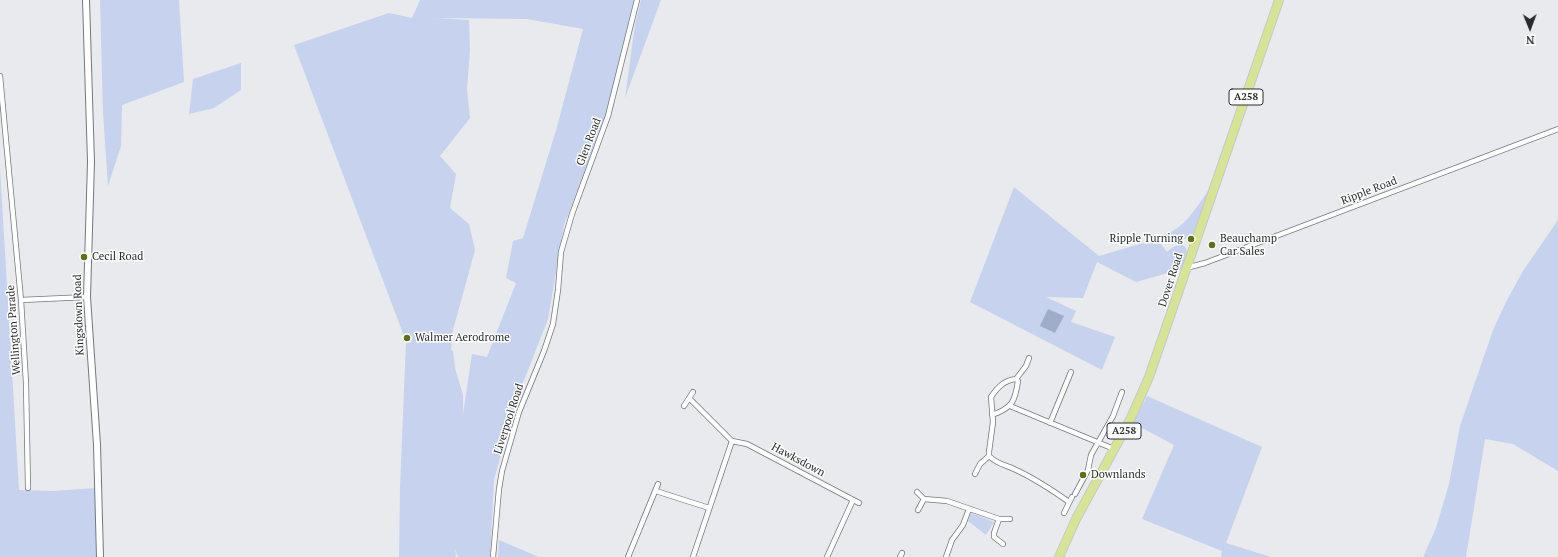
<!DOCTYPE html>
<style>
body{margin:0}
#map{position:relative;width:1558px;height:557px;overflow:hidden;background:#e8eaed;font-family:"PT Serif",serif}
canvas{display:block}
.north{position:absolute;left:1510px;top:8px;width:40px;height:40px;-webkit-text-stroke:3px #fff;paint-order:stroke;rotate:179deg;font-size:11px;font-weight:700;line-height:16px;text-align:center;color:#2a2b2c}
.north::after{content:'';display:block;margin:auto;width:14px;height:18px;background:#2a2b2c;clip-path:polygon(50% 0,100% 100%,50% 72%,0 100%)}
</style>
<div id="map">
<canvas width="1558" height="557"></canvas>
<div class="north">N</div>
</div>
<script>
const g = document.querySelector('canvas').getContext('2d');
g.lineJoin = 'round';
function paint(path, color) { g.fillStyle = color; g.fill(path, 'evenodd'); }
function strokePath(path, color, width, dash) { g.strokeStyle = color; g.lineWidth = width; g.lineCap = dash ? 'butt' : 'round'; g.setLineDash(dash || []); g.stroke(path); }
function drawText(font, color, halo, rows, align = 'center') {
  g.font = font + ' "PT Serif",serif'; g.lineWidth = 3; g.setLineDash([]); g.textBaseline = 'middle'; g.strokeStyle = halo; g.fillStyle = color; for (const [text, x, y, turn = 0] of rows) {
    g.save(); g.translate(x, y); g.rotate((+turn || 0) * Math.PI / 180); g.textAlign = isNaN(turn) ? turn : align; if (halo) g.strokeText(text, 0, 0); g.fillText(text, 0, 0); g.restore();
  }
}
const green = new Path2D(`
 M100 0H179L184 82 122 105 121 146 108 186 103 112Z
 M420 0H634L606 116 564 225 548 319 514 406 494 480 490 557H458L455 549 456 557H399L400 488 406 342 411 343 412 336H404L294 45 389 13 412 18ZM435 18 527 19 583 29 557 127 523 238 513 241 506 278 516 283 487 357 472 354 463 414V395L455 368 453 351 451 350 453 330 475 250 469 224 450 208 456 174 440 156 470 118 467 89 470 50 469 20Z
 M641 0H661L625 98 635 25Z
 M241 63V90L214 108 189 114 193 79Z
 M0 168 19 490 54 491 96 488V557H0Z
 M1014 187 1099 256 1157 239 1167 252C1187 234 1192 254 1182 269L1136 282 1097 262 1083 298 1046 297 1076 311 1071 322 1115 337 1102 370 970 302Z
 M1209 190 1193 236C1185 242 1177 236 1168 242L1162 238 1163 235C1185 229 1196 207 1209 190Z
 M1558 220V471L1513 444 1485 439 1466 557H1423L1436 528 1449 484 1460 426 1493 330 1506 302 1523 271Z
 M1147 396 1262 447 1226 543 1271 557H1221L1222 551 1142 519 1174 445 1133 423Z
 M971 513 994 522 986 535 968 521Z
 M499 540 539 557H498Z`);
const water = new Path2D(`
 M1048 309 1064 316 1055 333 1040 326Z`);
const minor = new Path2D(`
 M0 76 21 300 26 383 28 488
 M1186 268 1205 263 1558 129
 M21 300 87 297
 M1016 379 1026 366 1029 358
 M689 398 732 441 747 444 859 503
 M684 406 693 392
 M1010 406 1114 449
 M992 415C1012 408 1015 402 1018 381L1016 379C1004 380 997 388 991 397L993 422 989 452V456C997 464 1005 465 1014 469 1034 478 1052 490 1069 502
 M1050 423 1071 372
 M975 474 980 464 989 456
 M656 491 709 508
 M917 492 924 499 947 501 999 519H1010
 M1075 494 1088 470 1091 455 1113 416 1122 392
 M918 510 924 499
 M1064 513 1072 497
 M999 519 994 533V537L1003 544
 M493 557 499 489 502 471 519 412 544 351 553 324 558 290 561 252 572 214 608 116 637 0
 M628 557 658 484
 M693 557 732 441
 M827 557 853 500
 M900 557 902 553
 M946 557 952 540 963 525 969 509`);
const tertiary = new Path2D(`
 M86 0 91 162 87 297 97 445 100 557`);
const primary = new Path2D(`
 M1059 557 1076 519 1130 420 1149 377 1279 0`);
const markers = [
 [1191,239,4,"#626f1a"],
 [1212,245,4,"#626f1a"],
 [84,257,4,"#626f1a"],
 [407,338,4,"#626f1a"],
 [1083,475,4,"#626f1a"]
];
const shields = [
 [1246,97,34],
 [1124,431,34]
];
const shieldNames = [
 ["A258",1246,97],
 ["A258",1124,431]
];
const streetNames = [
 ["Glen Road",589,142,-69],
 ["Ripple Road",1369,191,-21],
 ["Dover Road",1171,280,-72],
 ["Kingsdown Road",79,315,-92],
 ["Wellington Parade",14,330,-94],
 ["Liverpool Road",509,419,-72],
 ["Hawksdown",798,460,28]
];
const poiNames = [
 ["Ripple Turning",1183,239,"right"],
 ["Beauchamp",1220,239],
 ["Car Sales",1220,252],
 ["Cecil Road",92,257],
 ["Walmer Aerodrome",415,338],
 ["Downlands",1091,475]
];
paint(green, '#c6d2ee');
paint(water, '#9fadcb');
strokePath(minor, '#76777b', 6);
strokePath(tertiary, '#76777b', 8);
strokePath(primary, '#c8c8c8', 10);
strokePath(minor, '#fff', 4.5);
strokePath(tertiary, '#fff', 6);
strokePath(primary, '#d7e496', 8);
for (const [x, y, r, color] of markers) { const dot = new Path2D(); dot.arc(x, y, r, 0, 2 * Math.PI); g.fillStyle = color; g.fill(dot); strokePath(dot, '#fff', 1.5); }
for (const [x, y, w] of shields) { const box = new Path2D(); box.roundRect(x - w / 2, y - 8, w, 16, 3); g.fillStyle = '#fff'; g.fill(box); strokePath(box, '#2a2b2c', 1); }
drawText('bold 10px', '#2a2b2c', null, shieldNames);
drawText('11px', '#2a2b2c', '#fff', streetNames);
drawText('11px', '#2a2b2c', '#fff', poiNames, 'left');
</script>
